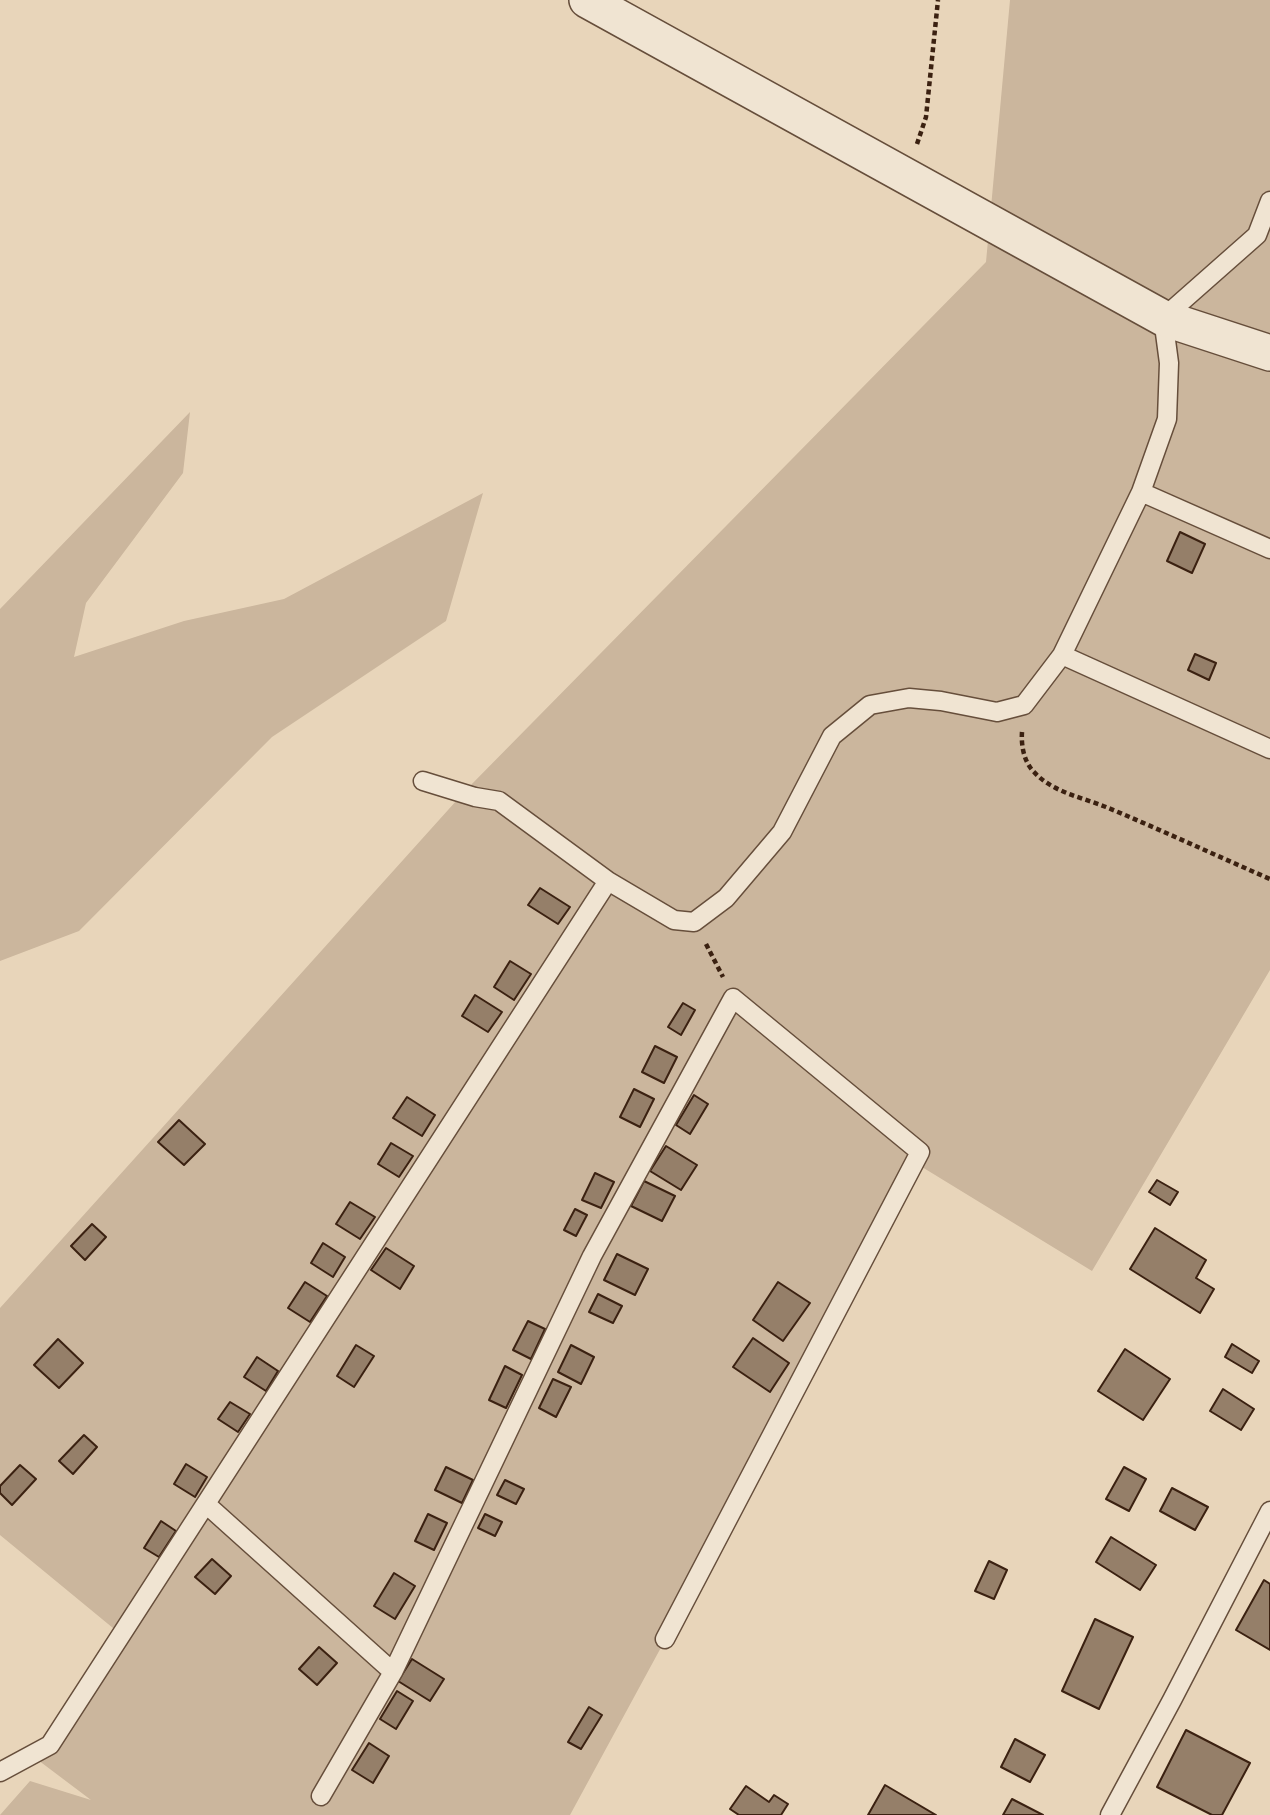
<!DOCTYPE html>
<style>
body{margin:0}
canvas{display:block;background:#e8d5ba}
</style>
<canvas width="1270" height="1815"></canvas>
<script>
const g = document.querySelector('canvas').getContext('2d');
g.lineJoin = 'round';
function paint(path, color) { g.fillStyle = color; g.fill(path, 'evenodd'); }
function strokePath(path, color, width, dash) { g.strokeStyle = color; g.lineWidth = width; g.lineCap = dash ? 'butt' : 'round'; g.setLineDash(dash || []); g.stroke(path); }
const green = new Path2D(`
 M1010 0H1270V970L1092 1271 922 1167 570 1815H0L30 1781 91 1800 30 1754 119 1633 0 1535V1308L466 790 986 262Z
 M190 412 183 473 86 603 74 657 184 621 284 599 483 493 446 621 272 737 79 931 0 961V609Z`);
const building = new Path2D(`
 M1180 532 1205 544 1192 573 1167 561Z
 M1195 654 1216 663 1209 680 1188 670Z
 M540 888 570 907 558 924 528 905Z
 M510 961 531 974 514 1000 494 987Z
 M475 995 502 1012 488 1032 462 1016Z
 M683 1003 695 1010 681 1035 668 1027Z
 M655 1046 677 1057 664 1083 642 1072Z
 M634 1089 654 1099 640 1127 620 1117Z
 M694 1095 708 1104 690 1134 676 1125Z
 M407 1097 435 1115 422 1136 393 1118Z
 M179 1120 205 1144 184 1165 158 1142Z
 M391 1143 413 1156 399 1177 378 1164Z
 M666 1146 697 1165 681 1190 650 1171Z
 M595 1173 614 1182 601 1208 582 1200Z
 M1157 1180 1178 1192 1170 1205 1149 1192Z
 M644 1181 675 1196 662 1221 631 1206Z
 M350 1202 375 1217 360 1239 336 1224Z
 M575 1209 587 1215 576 1236 564 1230Z
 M92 1224 106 1237 85 1260 71 1246Z
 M1155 1228 1206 1260 1196 1278 1214 1289 1200 1313 1130 1269Z
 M323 1243 345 1257 333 1277 311 1263Z
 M386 1248 414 1266 400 1289 371 1270Z
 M617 1254 648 1269 635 1295 604 1280Z
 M305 1282 327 1296 310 1322 288 1308Z
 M778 1282 810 1303 783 1341 753 1320Z
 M598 1294 622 1306 613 1323 589 1312Z
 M528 1321 545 1329 531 1359 513 1350Z
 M753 1338 789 1363 770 1392 733 1367Z
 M58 1339 83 1363 59 1388 34 1365Z
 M1232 1344 1259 1361 1252 1373 1225 1357Z
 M356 1345 374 1356 354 1387 337 1376Z
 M571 1345 594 1357 581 1384 558 1372Z
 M1125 1349 1170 1379 1143 1420 1098 1391Z
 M257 1357 278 1371 266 1391 244 1377Z
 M505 1366 522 1375 506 1408 489 1400Z
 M553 1379 571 1387 556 1417 539 1408Z
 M1223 1389 1254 1409 1241 1430 1210 1411Z
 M230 1402 250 1414 238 1432 218 1419Z
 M84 1435 97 1447 73 1474 59 1461Z
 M186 1464 207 1477 195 1497 174 1484Z
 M20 1465 36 1479 12 1505 0 1493V1486Z
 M446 1467 473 1480 462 1503 435 1490Z
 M1124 1467 1146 1479 1129 1511 1106 1499Z
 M505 1480 524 1489 516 1504 497 1495Z
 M1172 1488 1208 1507 1195 1530 1160 1511Z
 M428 1514 447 1523 434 1550 415 1541Z
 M485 1514 502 1522 495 1536 478 1528Z
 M161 1521 176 1531 159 1557 144 1548Z
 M1111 1537 1156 1565 1140 1590 1096 1562Z
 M212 1559 231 1576 215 1594 195 1577Z
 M989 1561 1007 1570 994 1599 975 1591Z
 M394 1573 415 1586 395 1619 374 1606Z
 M1264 1580 1270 1584V1650L1236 1630Z
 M1095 1619 1133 1637 1099 1709 1062 1691Z
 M319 1647 337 1663 317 1685 299 1669Z
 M412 1659 444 1679 430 1701 398 1681Z
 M397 1691 413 1701 396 1729 380 1719Z
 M589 1707 602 1715 581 1749 568 1742Z
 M1186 1730 1250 1763 1222 1815H1212L1157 1787Z
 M1015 1739 1045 1755 1030 1782 1001 1767Z
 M369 1743 389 1756 373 1783 352 1770Z
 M885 1785 936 1815H868Z
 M746 1786 769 1802 774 1795 788 1804 781 1815H739L730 1809Z
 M1012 1799 1043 1815H1003Z`);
const path = new Path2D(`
 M917 144 926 117 938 0
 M1022 732C1021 746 1024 762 1034 772 1052 792 1081 797 1106 807 1161 830 1215 855 1270 879
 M706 944 723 977`);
const lane = new Path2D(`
 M1141 492 1270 549
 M1062 655 1270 749
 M423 781 475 797 499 801 608 881
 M206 1504 393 1672 592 1256 733 998 920 1152 665 1639
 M0 1772 50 1745 608 881 674 920 694 922 726 898 782 832 832 736 870 705 909 698 941 701 997 712 1024 705 1062 655 1141 492 1167 419 1169 363 1163 318 1257 235 1270 201
 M321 1796 393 1672
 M1110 1815 1172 1700 1270 1511`);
const street = new Path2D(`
 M587 0 1163 318 1270 353`);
paint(green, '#cbb69d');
paint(building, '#957f69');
strokePath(building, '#3b2111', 2);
strokePath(lane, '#664e3b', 21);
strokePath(street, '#664e3b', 38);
strokePath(path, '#3b2111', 4.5, [5, 3.5]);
strokePath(lane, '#f0e4d2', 18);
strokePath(street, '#f0e4d2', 35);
</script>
